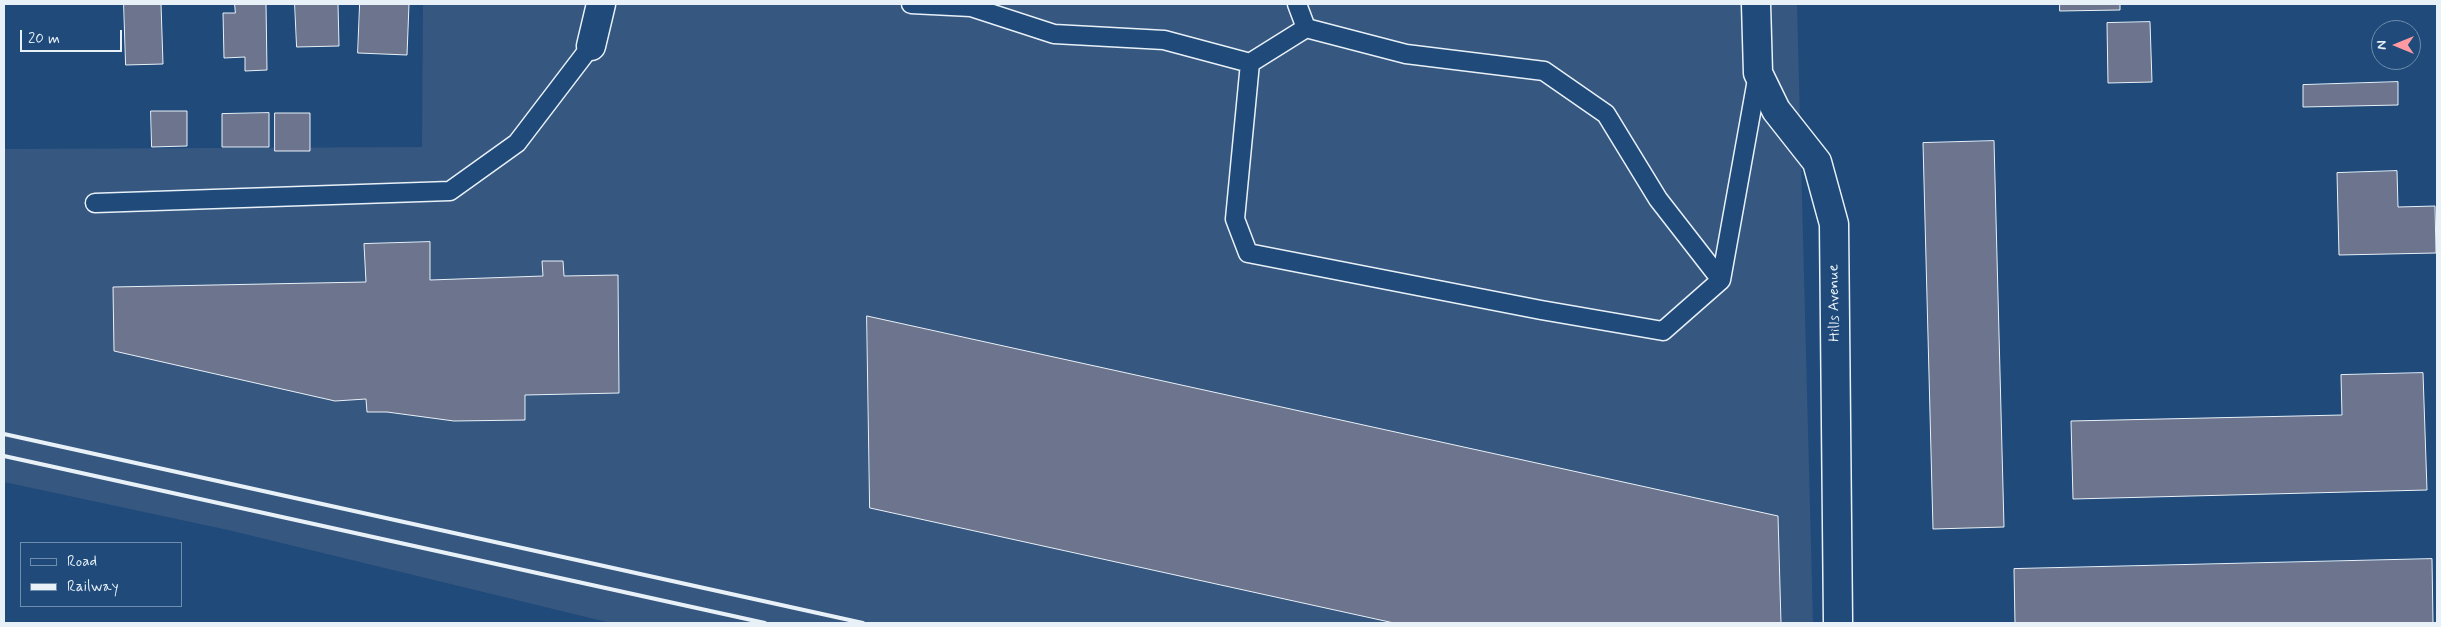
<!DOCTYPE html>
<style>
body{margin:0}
#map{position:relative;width:2441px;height:627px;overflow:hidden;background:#1f4a7a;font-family:Mynerve,sans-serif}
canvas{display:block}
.frame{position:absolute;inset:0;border:5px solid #e8f1f8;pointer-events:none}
.legend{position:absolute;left:20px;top:542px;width:162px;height:65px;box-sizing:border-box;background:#1f4a7a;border:1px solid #6f8dac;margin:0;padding:6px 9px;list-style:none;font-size:15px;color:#e8f1f8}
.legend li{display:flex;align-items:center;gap:10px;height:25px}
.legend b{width:25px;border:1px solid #6f8dac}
.north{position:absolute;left:2371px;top:20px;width:50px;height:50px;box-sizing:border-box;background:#1f4a7a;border:1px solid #6f8dac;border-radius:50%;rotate:270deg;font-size:14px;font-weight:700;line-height:20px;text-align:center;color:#e8f1f8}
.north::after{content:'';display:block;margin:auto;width:18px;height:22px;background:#ff9aa2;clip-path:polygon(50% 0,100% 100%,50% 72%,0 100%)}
.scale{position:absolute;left:20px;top:30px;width:102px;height:22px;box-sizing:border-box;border:2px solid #e8f1f8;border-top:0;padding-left:6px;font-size:15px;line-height:18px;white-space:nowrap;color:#e8f1f8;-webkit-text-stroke:4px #1f4a7a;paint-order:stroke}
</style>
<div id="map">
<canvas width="2441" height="627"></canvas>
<div class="frame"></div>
<ul class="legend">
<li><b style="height:6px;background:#1f4a7a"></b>Road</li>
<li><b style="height:6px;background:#e8f1f8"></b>Railway</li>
</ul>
<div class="north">N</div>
<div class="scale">20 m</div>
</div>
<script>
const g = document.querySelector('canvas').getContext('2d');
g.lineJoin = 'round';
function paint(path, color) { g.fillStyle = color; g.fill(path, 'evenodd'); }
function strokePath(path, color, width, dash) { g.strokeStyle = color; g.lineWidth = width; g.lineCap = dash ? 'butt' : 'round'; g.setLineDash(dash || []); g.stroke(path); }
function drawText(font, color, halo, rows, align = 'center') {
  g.font = font + ' Mynerve,sans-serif'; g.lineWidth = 5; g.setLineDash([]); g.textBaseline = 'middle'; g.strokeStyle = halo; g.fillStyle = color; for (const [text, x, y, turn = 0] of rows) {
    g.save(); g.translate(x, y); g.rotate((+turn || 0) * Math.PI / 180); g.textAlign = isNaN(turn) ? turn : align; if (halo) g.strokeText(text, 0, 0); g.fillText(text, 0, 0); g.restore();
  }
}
const built = new Path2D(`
 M423 4H1797L1813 623H611L228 530 4 482V149L422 147Z`);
const building = new Path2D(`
 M124 4H161L163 64 126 65Z
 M235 4H266L267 70 245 71V57L224 58 223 13H235Z
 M295 4H338L339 46 297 47Z
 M360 4H409L407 55 358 53Z
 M2060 4H2120V10L2060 11Z
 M2150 22 2152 82 2108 83 2107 23Z
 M2398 82V105L2303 107V85Z
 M151 111H187V146L152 147Z
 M269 113V147H222V114Z
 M275 113H310V151H275Z
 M1994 141 2004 527 1933 529 1923 143Z
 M2397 171 2398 207 2435 206 2436 253 2339 255 2337 173Z
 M430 242V280L543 276 542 261H563L564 276 618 275 619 393 525 395V420L454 421 387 412H367L366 399 335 401 114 351 113 287 366 282 364 244Z
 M867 316 1778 516 1781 623H1394L870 508Z
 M2423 373 2427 490 2073 499 2071 421 2342 415 2341 375Z
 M2432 559 2433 623H2015L2014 569Z`);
const lane = new Path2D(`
 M911 4 971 7 1054 34 1164 40 1250 63 1235 219 1248 253 1541 310 1663 331 1721 280 1758 74
 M1297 4 1306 28 1406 54 1544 71 1606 114 1658 199 1721 280
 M1250 63 1306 28
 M95 203 450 191 517 143 591 46`);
const street = new Path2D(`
 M1756 4 1758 73 1776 110 1817 162 1834 224 1838 623
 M591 46 601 4`);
const rail = new Path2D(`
 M4 434 863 623
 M4 456 765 623`);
const streetNames = [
 ["Hills Avenue",1835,303,-91]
];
paint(built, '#365780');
paint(building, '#6c748e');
strokePath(building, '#e8f1f8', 1);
strokePath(lane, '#e8f1f8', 21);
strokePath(street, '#e8f1f8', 31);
strokePath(lane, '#1f4a7a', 18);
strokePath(street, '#1f4a7a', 28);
strokePath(rail, '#e8f1f8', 4);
drawText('15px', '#e8f1f8', '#1f4a7a', streetNames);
</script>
